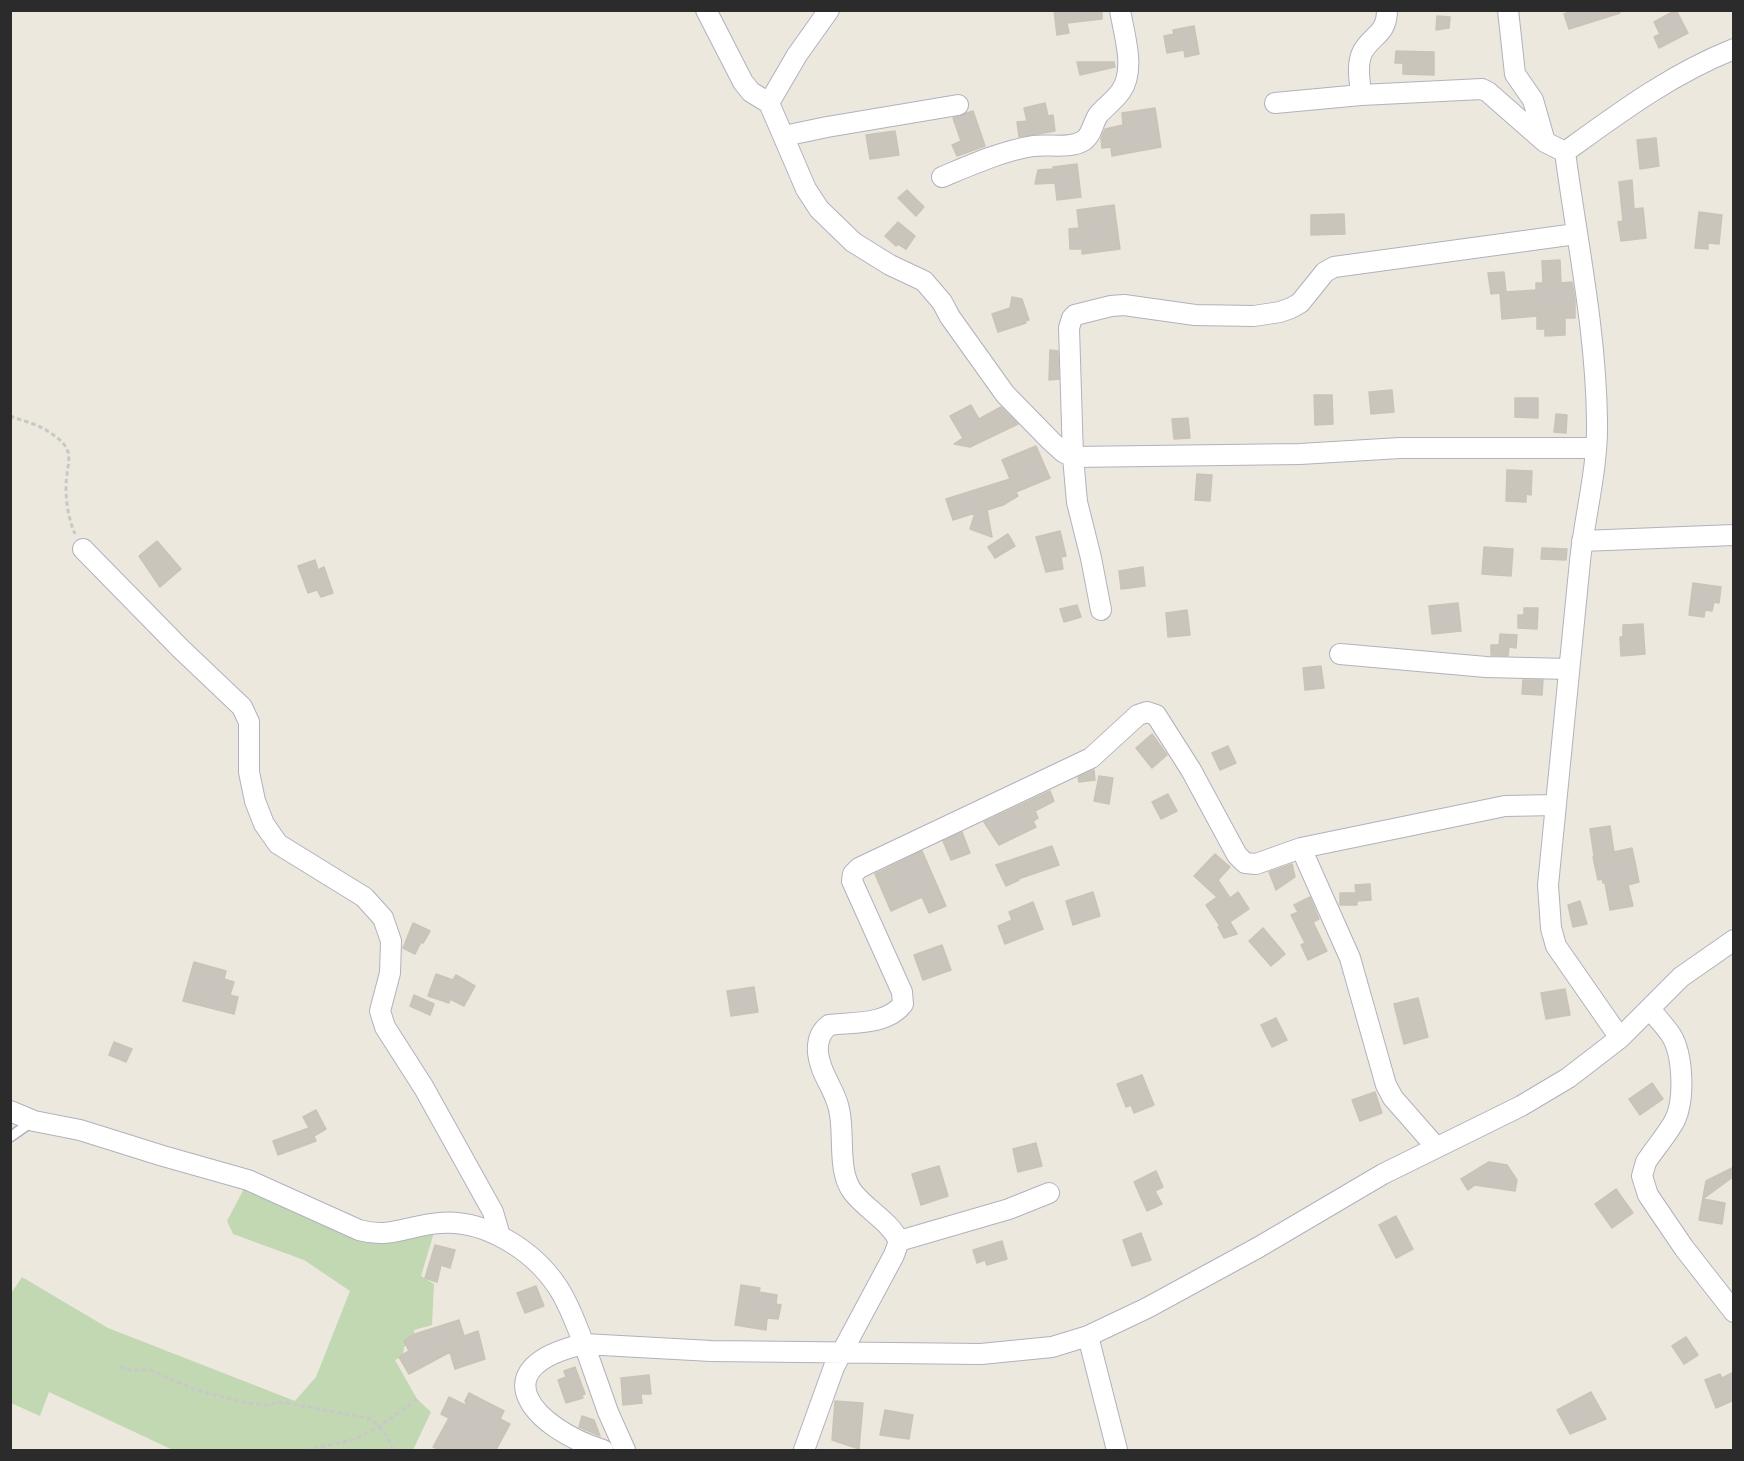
<!DOCTYPE html>
<style>
body{margin:0}
#map{position:relative;width:1744px;height:1461px;overflow:hidden;background:#ede8dd;font-family:"Public Sans",sans-serif}
canvas{display:block}
.frame{position:absolute;inset:0;border:12px solid #2b2b2b;pointer-events:none}
</style>
<div id="map">
<canvas width="1744" height="1461"></canvas>
<div class="frame"></div>
</div>
<script>
const g = document.querySelector('canvas').getContext('2d');
g.lineJoin = 'round';
function paint(path, color) { g.fillStyle = color; g.fill(path, 'evenodd'); }
function strokePath(path, color, width, dash) { g.strokeStyle = color; g.lineWidth = width; g.lineCap = dash ? 'butt' : 'round'; g.setLineDash(dash || []); g.stroke(path); }
const cemetery = new Path2D(`
 M246 1185 370 1241 386 1243 411 1234 435 1229 421 1276 434 1284 432 1325 414 1330 415 1339 404 1347 403 1356 395 1360 417 1399 431 1412 413 1450H173L49 1392 40 1416 11 1403 10 1295 22 1277 108 1328 295 1401 316 1377 350 1291 304 1260 233 1234 227 1221Z`);
const building = new Path2D(`
 M1054 10H1102V19L1067 23 1069 33 1057 35Z
 M1574 10H1619L1620 13 1569 29 1564 14Z
 M1676 10 1688 33 1659 48 1654 37 1660 34 1654 22Z
 M1437 16 1450 17 1449 28 1436 30Z
 M1194 26 1199 54 1185 57 1184 50 1167 53 1164 36 1174 34 1173 30Z
 M1396 51 1434 52V75L1403 74V63H1395Z
 M1077 62H1114L1115 67 1080 75Z
 M1045 103 1048 116 1053 115 1055 131 1019 137 1017 122 1027 121 1024 108Z
 M1155 108 1161 147 1112 156 1111 147 1102 148 1101 138 1105 129 1123 125 1122 113Z
 M973 111 985 146 957 156 952 145 961 141 953 118Z
 M895 131 899 155 870 159 866 135Z
 M1656 138 1659 166 1640 169 1637 140Z
 M1077 164 1081 197 1057 200 1055 183 1035 184 1038 170 1053 169V167Z
 M1632 180 1634 209 1643 208 1646 238 1621 241 1618 222 1623 221 1619 182Z
 M907 190 924 207 916 216 898 198Z
 M1114 205 1120 249 1082 254V249H1070L1069 229 1079 228 1077 210Z
 M1699 212 1722 215 1719 244 1708 243V249L1695 248Z
 M1344 214 1345 234 1311 235V215Z
 M898 222 915 236 906 249 898 244 896 246 885 236Z
 M1560 260 1561 283 1572 282 1575 300V318H1565V335L1545 336V329H1537V316L1502 319 1500 293 1491 294 1488 273 1504 272 1506 292 1536 290V283H1543L1542 261Z
 M1012 297 1022 299 1029 320 1025 321 1026 323 998 332 992 314 1010 308Z
 M1050 350 1058 351 1059 379 1049 380Z
 M1392 390 1394 412 1371 414 1369 392Z
 M1314 395H1332L1333 424 1315 425Z
 M1515 398H1538V418L1515 417Z
 M971 405 979 419 1001 407 1018 424 970 447 954 444 963 438 950 416Z
 M1556 414 1567 415 1566 433 1554 432Z
 M1188 418 1190 438 1174 439 1172 419Z
 M1036 446 1050 478 1016 492 1018 496 1003 505 987 510 992 537 970 529 975 513 953 520 946 499 1010 479 1002 460Z
 M1507 470 1532 471 1531 495 1526 494V502L1506 501Z
 M1197 474 1212 475 1210 501 1195 500Z
 M1060 531 1066 556 1061 557 1063 569 1046 572 1036 537Z
 M1008 534 1015 546 995 558 988 547Z
 M157 541 181 569 160 587 139 556Z
 M1484 547 1513 549 1511 576 1482 574Z
 M1542 548 1567 549 1566 560 1541 559Z
 M315 560 318 570 324 567 333 593 321 597 317 590 308 593 298 566Z
 M1143 567 1145 586 1121 589 1119 571Z
 M1693 583 1721 587 1719 603 1714 602 1712 611 1705 610 1704 617 1689 615Z
 M1458 603 1461 631 1432 634 1429 606Z
 M1077 605 1081 617 1064 622 1060 609Z
 M1524 608H1538L1537 629 1518 628V615H1524Z
 M1187 610 1190 635 1168 637 1166 613Z
 M1643 624 1645 654 1621 656 1620 637H1623V625Z
 M1500 634 1517 635 1516 648 1509 647 1508 656 1491 655V645H1499Z
 M1321 666 1324 688 1305 690 1303 668Z
 M1523 680H1543L1542 695 1522 694Z
 M1152 734 1167 755 1152 768 1136 748Z
 M1228 746 1236 763 1220 770 1212 753Z
 M1094 770 1095 780 1079 782 1078 777Z
 M1099 776 1113 778 1109 804 1094 801Z
 M1050 791 1054 801 1035 811 1038 818 1033 821 1036 827 999 845 984 822Z
 M1168 794 1177 811 1161 819 1152 802Z
 M1610 826 1614 852 1632 848 1639 882 1628 885 1633 906 1610 910 1605 883H1603L1602 879 1598 880 1593 857 1594 856 1590 829Z
 M962 832 970 853 951 860 943 841Z
 M1052 846 1059 865 1018 879 1019 880 1006 886 996 865Z
 M922 851 946 906 929 913 922 897 891 911 875 874Z
 M1215 854 1230 867 1218 880 1230 898 1238 892 1249 909 1230 922 1237 934 1224 938 1218 927 1220 926 1206 905 1217 897 1194 876Z
 M1292 864 1295 877 1276 890 1269 872Z
 M1370 884 1371 900 1357 901V905H1340V893H1356L1355 885Z
 M1093 892 1100 916 1073 925 1066 901Z
 M1310 897 1319 919 1313 922 1327 951 1308 960 1301 945 1305 943 1291 915 1298 912 1294 905Z
 M1580 901 1587 924 1573 927 1568 905Z
 M1033 902 1043 929 1005 944 998 926 1012 920 1009 912Z
 M413 923 430 931 423 943 421 942 415 954 403 948Z
 M1263 928 1285 954 1271 966 1249 941Z
 M942 945 951 970 923 980 914 955Z
 M194 962 226 971 224 979 234 982 230 995 238 997 234 1014 183 1001Z
 M436 974 453 980 456 975 475 986 464 1006 450 999 449 1003 428 996Z
 M754 987 758 1012 731 1016 727 991Z
 M1565 989 1570 1015 1546 1019 1541 993Z
 M414 995 434 1004 430 1015 410 1006Z
 M1418 998 1428 1037 1404 1044 1394 1004Z
 M1276 1018 1287 1040 1272 1047 1261 1025Z
 M114 1042 132 1049 126 1062 109 1055Z
 M1142 1075 1154 1105 1134 1113 1131 1105 1126 1107 1117 1084Z
 M1652 1083 1663 1099 1640 1115 1629 1099Z
 M1375 1092 1382 1113 1360 1121 1352 1100Z
 M316 1110 326 1129 314 1136 316 1141 278 1155 273 1141 309 1128 303 1117Z
 M1036 1143 1042 1166 1018 1172 1013 1149Z
 M1489 1162 1507 1165 1517 1180 1515 1191 1475 1185 1468 1190 1461 1179Z
 M939 1166 948 1196 921 1205 912 1174Z
 M1734 1167V1176L1703 1199 1725 1203 1722 1224 1699 1220 1706 1181Z
 M1156 1171 1163 1187 1155 1191 1162 1204 1147 1211 1134 1182Z
 M1616 1189 1633 1213 1612 1228 1595 1204Z
 M1396 1216 1413 1249 1396 1258 1379 1225Z
 M1141 1233 1151 1260 1132 1266 1123 1240Z
 M1002 1241 1007 1259 987 1265 985 1260 977 1263 973 1250Z
 M435 1245 455 1250 450 1268 441 1265 437 1282 425 1278Z
 M741 1285 760 1288 759 1292 777 1295 776 1304 781 1305 778 1319 767 1318 766 1330 735 1325Z
 M536 1286 544 1306 525 1313 517 1293Z
 M459 1320 464 1336 478 1331 485 1359 455 1369 450 1352 409 1374 399 1357 409 1351 404 1341 415 1334Z
 M1686 1337 1698 1355 1684 1364 1672 1346Z
 M575 1367 585 1394 582 1395 583 1398 566 1403 558 1380 566 1377 564 1371Z
 M1734 1372V1400L1716 1408 1705 1380 1720 1374 1722 1378Z
 M649 1375 651 1394H641L642 1403 623 1405 621 1378Z
 M1591 1392 1606 1419 1570 1434 1557 1410Z
 M469 1393 504 1411 500 1419 510 1424 496 1450H440L433 1447 449 1418 441 1414 449 1397 467 1406 465 1401Z
 M835 1401 863 1403 859 1449 832 1440Z
 M885 1410 913 1415 909 1439 880 1435Z
 M582 1416 594 1420 600 1436 579 1427Z`);
const path = new Path2D(`
 M10 416C23 421 38 424 49 432 79 451 66 460 66 488 66 504 69 520 75 534
 M120 1367 131 1370H150L196 1390 246 1403 268 1405 278 1402 293 1404 367 1418C380 1423 388 1438 393 1450
 M306 1450 352 1440 379 1427 417 1399`);
const lane = new Path2D(`
 M10 1137 33 1121`);
const street = new Path2D(`
 M706 10 743 82 751 92 769 103 806 189 819 209 853 242 890 265 924 281 942 302 950 317 1005 394 1051 441 1063 452 1073 457 1300 454 1400 448H1596
 M1508 10 1515 74 1533 100 1545 142
 M1361 95C1360 81 1356 64 1363 51 1373 34 1387 34 1387 10
 M769 103 797 55 829 10
 M1275 103 1361 95 1482 89 1488 92 1545 142 1565 152
 M784 136 827 127 958 105
 M942 177C971 165 1002 151 1033 146 1049 144 1069 149 1083 141 1092 136 1093 121 1099 114 1106 106 1115 100 1121 91 1136 69 1124 35 1120 10
 M1582 541 1734 535
 M83 549 181 649 242 707 249 722V772L255 801 264 824 278 844 364 897 383 918 391 941 390 973 380 1011 385 1027 424 1088 493 1212 500 1236
 M1101 610 1091 558 1077 502 1073 457 1069 328 1072 318 1075 315 1111 306 1124 305 1195 315 1254 316 1280 312 1291 308 1300 303 1325 272 1334 267 1576 234
 M1340 654 1486 667 1569 669
 M1301 848 1505 806 1556 805
 M1650 1009C1657 1018 1665 1026 1671 1035 1683 1054 1685 1099 1675 1120 1667 1135 1655 1148 1646 1162L1642 1176 1648 1195 1684 1248 1734 1312
 M1620 1038 1556 946 1551 928 1548 885C1558 777 1569 669 1580 561 1585 514 1598 468 1597 421 1596 330 1577 242 1565 152 1619 113 1671 74 1734 49
 M10 1111 34 1121 80 1130 163 1156 248 1180 359 1230C391 1239 409 1225 440 1223 484 1219 533 1250 557 1286 569 1303 576 1325 584 1344 478 1368 535 1429 603 1450
 M899 1241 1009 1209 1049 1193
 M1088 1336 1117 1450
 M625 1450 608 1412 584 1344 711 1351 981 1354 1052 1347 1088 1336 1147 1308 1259 1247 1383 1174 1521 1106 1568 1078 1620 1038 1681 977 1734 940
 M804 1450 834 1367 894 1255 899 1241C889 1220 865 1209 852 1191 837 1170 845 1133 839 1109 835 1089 820 1074 818 1053 817 1041 820 1032 829 1025 854 1022 887 1025 903 1004L902 992 852 881 853 874 859 868 1091 758 1138 715 1147 712 1156 715 1191 770 1237 855 1245 863 1256 864 1301 848 1350 958 1386 1085 1393 1098 1436 1147`);
paint(cemetery, '#c1d8b3');
paint(building, '#c9c4bc');
strokePath(building, '#c9c4b6', 1.5);
strokePath(lane, '#b1b1bf', 12);
strokePath(street, '#b1b1bf', 22);
strokePath(path, '#c8c8c8', 3, [4.5, 3]);
strokePath(lane, '#fff', 9);
strokePath(street, '#fff', 20);
</script>
